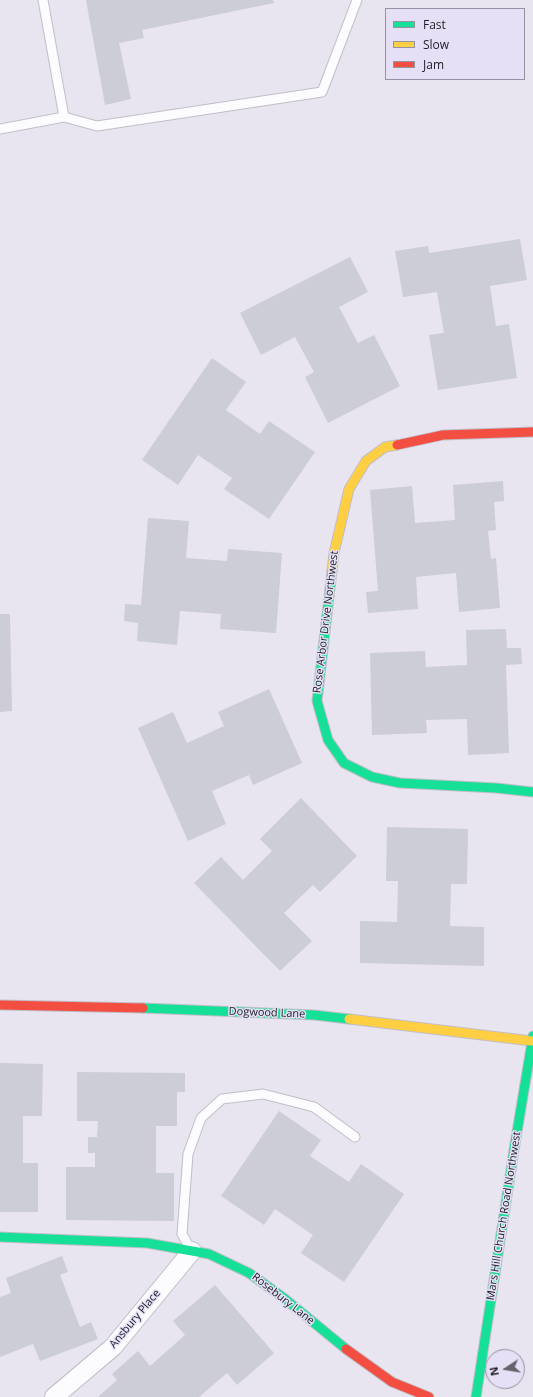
<!DOCTYPE html>
<style>
body{margin:0}
#map{position:relative;width:533px;height:1397px;overflow:hidden;background:#e8e5f1;font-family:"Open Sans",sans-serif}
canvas{display:block}
.legend{position:absolute;left:385px;top:8px;width:140px;height:72px;box-sizing:border-box;background:#e5e0f6;border:1px solid #9592a2;margin:0;padding:5px 7px;list-style:none;font-size:12px;color:#1e1c23}
.legend li{display:flex;align-items:center;gap:8px;height:20px}
.legend b{width:20px;border:1px solid #9592a2}
.north{position:absolute;left:485px;top:1349px;width:40px;height:40px;box-sizing:border-box;background:#e5e0f6;border:1px solid #9592a2;border-radius:50%;rotate:258deg;font-size:11px;font-weight:700;line-height:16px;text-align:center;color:#1e1c23}
.north::after{content:'';display:block;margin:auto;width:14px;height:18px;background:#65626b;clip-path:polygon(50% 0,100% 100%,50% 72%,0 100%)}
</style>
<div id="map">
<canvas width="533" height="1397"></canvas>
<ul class="legend">
<li><b style="height:5px;background:#16e098"></b>Fast</li>
<li><b style="height:5px;background:#ffcf43"></b>Slow</li>
<li><b style="height:5px;background:#f24e42"></b>Jam</li>
</ul>
<div class="north">N</div>
</div>
<script>
const g = document.querySelector('canvas').getContext('2d');
g.lineJoin = 'round';
function paint(path, color) { g.fillStyle = color; g.fill(path, 'evenodd'); }
function strokePath(path, color, width, dash) { g.strokeStyle = color; g.lineWidth = width; g.lineCap = dash ? 'butt' : 'round'; g.setLineDash(dash || []); g.stroke(path); }
function drawText(font, color, halo, rows, align = 'center') {
  g.font = font + ' "Open Sans",sans-serif'; g.lineWidth = 3; g.setLineDash([]); g.textBaseline = 'middle'; g.strokeStyle = halo; g.fillStyle = color; for (const [text, x, y, turn = 0] of rows) {
    g.save(); g.translate(x, y); g.rotate((+turn || 0) * Math.PI / 180); g.textAlign = isNaN(turn) ? turn : align; if (halo) g.strokeText(text, 0, 0); g.fillText(text, 0, 0); g.restore();
  }
}
const building = new Path2D(`
 M86 0H273L274 3 142 30 144 38 119 43 131 99 105 105Z
 M520 239 527 280 490 286 496 326 509 324 517 378 438 390 429 335 444 333 437 292 403 297 395 251 428 246 429 253Z
 M350 257 368 292 339 307 358 343 374 335 400 386 328 423 305 377 314 372 295 337 261 355 240 313Z
 M212 358 246 382 226 410 260 434 269 421 315 452 269 519 224 489 232 478 198 455 178 485 142 460Z
 M503 481 504 501 494 502 496 530 488 531 491 559 496 558 500 608 459 612 456 573 416 577 418 609 368 613 366 592 378 591 370 490 412 486 415 523 455 520 453 485Z
 M148 518 189 521 186 558 227 561 228 549 282 553 276 633 220 629 221 614 180 611 177 645 137 641 138 623 124 621 125 604 141 605Z
 M0 614H10L12 711 0 712Z
 M506 629 507 648H521L522 664 506 665 509 753 468 755 467 719 426 720 427 733 372 735 370 653 425 651 426 667 467 665 466 630Z
 M269 689 302 763 253 785 249 775 212 791 226 824 188 841 138 728 173 712 187 743 224 726 218 712Z
 M301 798 357 856 320 892 313 885 284 913 312 941 280 971 194 883 221 857 243 880 272 851 260 839Z
 M387 827 468 829 467 884H451L450 926 484 927V966L360 963V921L397 922 398 881H386Z
 M0 1063 43 1064 42 1116H23V1163H38V1212H0Z
 M77 1072 185 1073V1092H177V1126H156V1173H174V1221L66 1220V1167H95V1153H88V1137H97L98 1121H77Z
 M279 1111 321 1140 310 1156 349 1182 361 1164 404 1194 344 1282 301 1253 313 1235 275 1209 264 1225 221 1196Z
 M62 1256 68 1272 60 1275 80 1327 91 1322 98 1339 40 1361 33 1344 0 1357V1297L11 1293 6 1278Z
 M215 1285 274 1353 237 1385 227 1373 199 1397H98L117 1380 112 1374 138 1351 150 1366 185 1335 173 1321Z`);
const lane = new Path2D(`
 M43 0 64 117
 M0 129 64 117 97 126 322 92 357 0
 M190 1248 182 1234 188 1154 201 1118 222 1099 263 1094 314 1107 355 1137`);
const street = new Path2D(`
 M54 1397 113 1347 192 1251`);
const fast = new Path2D(`
 M332 571 317 701 328 740 344 763 372 777 400 783 496 788 533 792
 M143 1008 314 1015 349 1019
 M0 1237 147 1243 209 1254 249 1273 285 1299 346 1349
 M476 1397 514 1150 533 1036`);
const slow = new Path2D(`
 M332 571 334 553 349 489 366 461 385 447 397 445
 M349 1019 532 1041`);
const jam = new Path2D(`
 M397 445 443 435 533 432
 M0 1005 143 1008
 M346 1349 392 1382 429 1397`);
const streetNames = [
 ["Rose Arbor Drive Northwest",326,622,-83],
 ["Dogwood Lane",267,1013,2],
 ["Mars Hill Church Road Northwest",504,1216,-81],
 ["Rosebury Lane",283,1299,38],
 ["Ansbury Place",135,1319,-50]
];
paint(building, '#cccdd6');
strokePath(lane, '#c0bec8', 11);
strokePath(street, '#c0bec8', 20);
strokePath(fast, '#c0bec8', 11);
strokePath(slow, '#c0bec8', 11);
strokePath(jam, '#c0bec8', 11);
strokePath(lane, '#fcfbfd', 9);
strokePath(street, '#fcfbfd', 18);
strokePath(fast, '#16e098', 9);
strokePath(slow, '#ffcf43', 9);
strokePath(jam, '#f24e42', 9);
drawText('11px', '#1e1c23', '#e5e0f6', streetNames);
</script>
